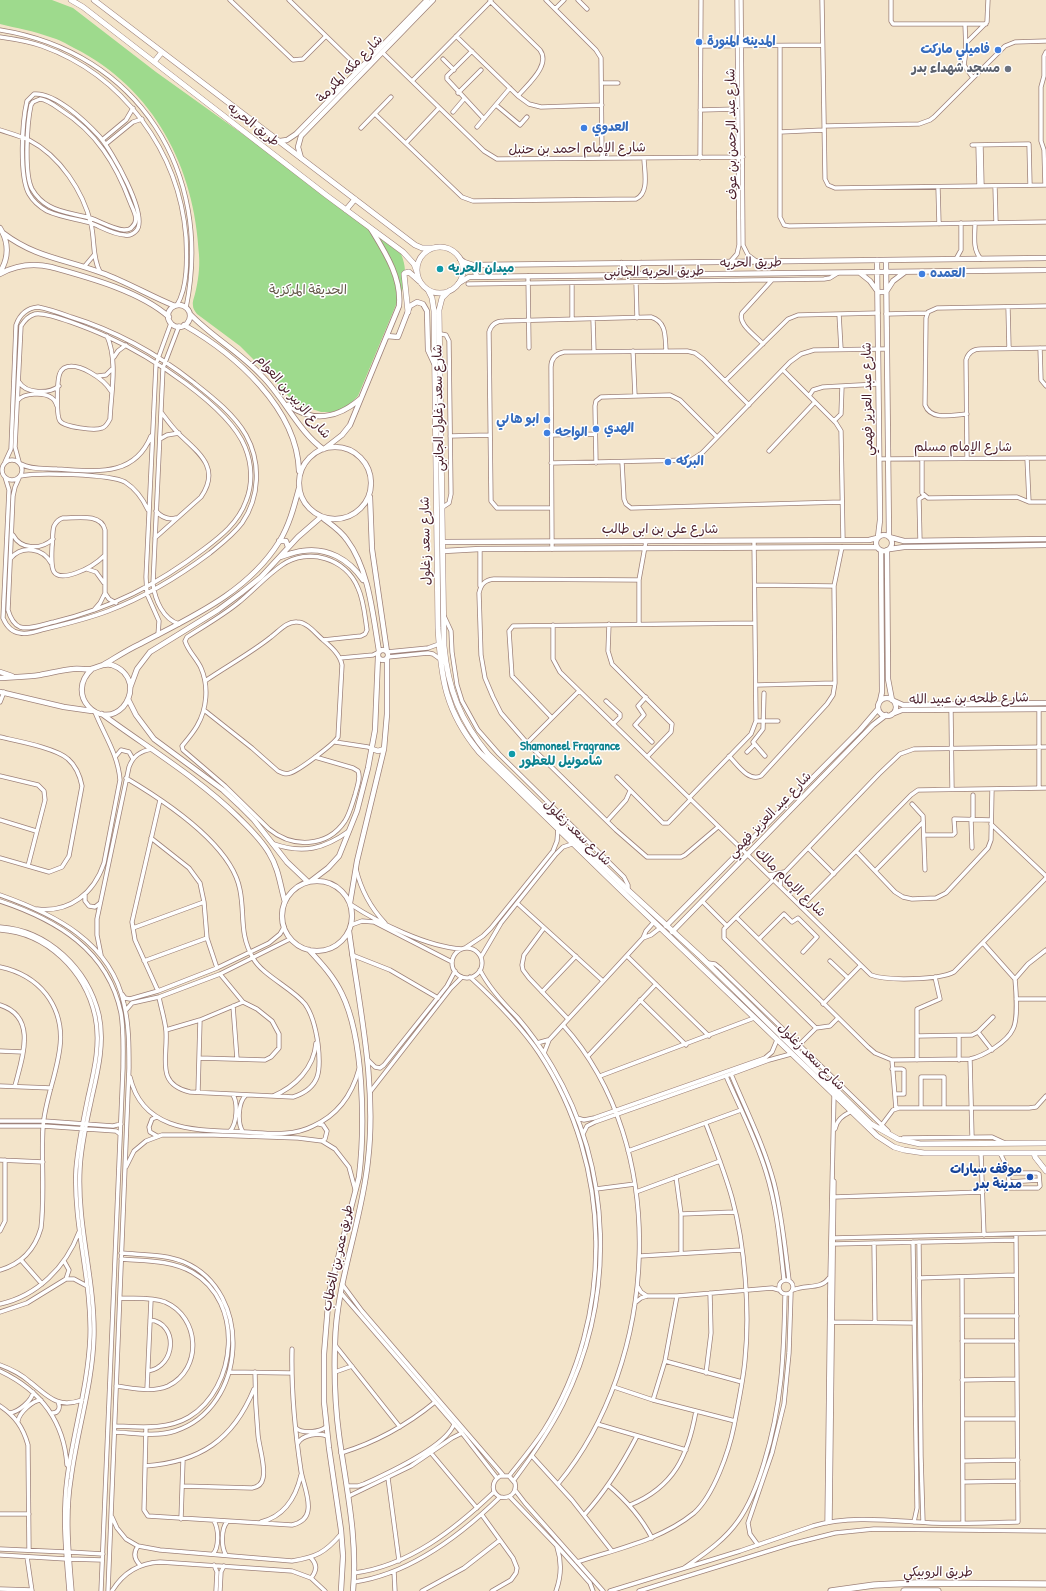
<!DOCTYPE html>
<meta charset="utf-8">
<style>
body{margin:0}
canvas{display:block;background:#f3e4ca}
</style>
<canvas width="1046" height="1591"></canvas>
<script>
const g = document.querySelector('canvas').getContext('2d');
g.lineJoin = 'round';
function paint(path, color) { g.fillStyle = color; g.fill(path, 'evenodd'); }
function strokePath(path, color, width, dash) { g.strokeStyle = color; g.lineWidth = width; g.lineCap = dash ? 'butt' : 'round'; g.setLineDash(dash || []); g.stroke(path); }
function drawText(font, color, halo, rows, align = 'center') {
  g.font = font + ' "Patrick Hand","Playpen Sans Arabic",sans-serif'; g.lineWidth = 3; g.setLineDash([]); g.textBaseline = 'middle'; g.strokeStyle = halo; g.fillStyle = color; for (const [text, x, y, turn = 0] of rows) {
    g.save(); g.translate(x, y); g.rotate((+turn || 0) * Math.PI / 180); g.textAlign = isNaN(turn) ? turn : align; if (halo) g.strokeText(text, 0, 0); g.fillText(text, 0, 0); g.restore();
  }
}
const green = new Path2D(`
 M0 0H52L73 8 156 72 269 153 401 254C406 266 406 275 403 288L358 396 351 403 342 409 332 412H321L300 405 292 400 275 381 240 346 197 314C195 311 193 309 193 306 192 302 194 298 195 294 198 282 200 268 199 255 195 168 154 88 74 48 67 44 58 39 50 37 34 31 16 28 0 24Z`);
const minor = new Path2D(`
 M230 0 293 60 303 59 326 36
 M289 0 360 69
 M546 0 596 50 601 58 602 158
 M578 0 587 9
 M741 0 743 245 748 255 756 261
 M822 0 825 179 828 185 835 188 1046 185
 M891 0V21L893 24H986
 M490 1 540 50C551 65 528 84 518 96
 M555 9 564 0
 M965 24 966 51 964 65 973 78
 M0 30C138 52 214 172 186 308
 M456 36 518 96 529 104 541 107 602 105
 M0 37C14 39 28 41 42 46 123 75 179 151 186 237 187 258 188 287 177 305
 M966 43 987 22 988 0
 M701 46 822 45
 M780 46V217L784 225 789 226 1046 222
 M472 51 447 76V79L484 119
 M382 52 484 151 497 159 743 157
 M443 59 454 70
 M412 81 491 1
 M602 83H618
 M458 93 481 70
 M34 94C55 92 86 122 99 136 111 149 150 217 136 231 133 234 129 236 125 235 114 235 101 227 91 223 76 219 60 217 47 211 40 207 33 201 29 194 19 176 22 122 27 101Z
 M40 99C48 100 54 105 61 110 96 132 116 164 130 202 133 210 140 220 132 227 130 230 127 230 124 230 112 229 100 221 90 218 76 214 61 213 49 206 42 202 36 196 32 189 24 174 27 123 31 105L33 102Z
 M496 105 520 125 527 117
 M700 110 738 109
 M453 112 464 99
 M375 114 462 197 473 201 636 199C650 193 644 170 644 158
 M824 126 919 124 930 120 934 117 1005 46 1015 42 1046 41
 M477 127 510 88
 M361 128 391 97
 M0 130C9 133 20 136 29 140 60 156 83 191 91 224 95 240 92 257 100 272
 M780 132 824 130
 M102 140 126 120 133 108
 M406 143 439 108
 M106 144 133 122 142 119
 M972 145 1029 144 1030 185
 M978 145 979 186
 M981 145 982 186
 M700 158 701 0
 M1045 185 1044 150 1041 141V87L1044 76V56L1046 52
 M995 186 996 223
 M938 187 939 224
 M975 223C975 235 972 249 981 259
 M956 259 961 250V223
 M730 262 737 254 739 245 737 0
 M84 267 94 255
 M528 276 529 348
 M636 282 637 318
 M572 283V319
 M468 284 824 279 830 278 838 273
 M1008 307 1009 348
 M839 314 841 349
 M886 314 927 313
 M593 319 594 352
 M441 334 446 335 449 341 451 494 449 503 443 507
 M107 336C118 361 111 393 110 419 108 423 106 427 102 428 95 431 64 427 60 421 56 416 57 379 60 373 61 370 63 369 64 368 78 361 104 379 111 391
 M763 344C756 336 737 324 742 313L772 280
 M1040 348 1041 380 1046 386
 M633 351 635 396
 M114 357 118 351 126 345
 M783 370 836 423 841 431 843 540
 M98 376 106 375 112 369
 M725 381 788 319 798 315 878 313
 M19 382C26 394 49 394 59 386
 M809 396 813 390 823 387 878 384
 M18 400C24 393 44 392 52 398 55 400 56 403 57 406
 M967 414C953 415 931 421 925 405L926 318 928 312 937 308 1046 306
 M834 421 841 414 842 386
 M551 435 595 434
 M450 436 489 435
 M160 439 167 435 179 433
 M769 451 815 402
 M967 458 966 360C968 353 973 349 981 349L1046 348
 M1027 458 1029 502
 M879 459 1046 458
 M922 459V493L928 498 1017 497 1029 502H1046
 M2 470a10 10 0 1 1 20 0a10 10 0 1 1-20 0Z
 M622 462 624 499 626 504 631 508 842 502
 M551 463 691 460 702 453 790 362 801 354 814 350 886 349
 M596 463 595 406 596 401 601 397 670 395 680 400 717 437
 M21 464C31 470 46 468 57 469 95 471 134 478 151 436
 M20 476C37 472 110 474 125 482 136 489 143 499 148 510
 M5 477 9 490 3 618C6 625 11 632 20 633 28 635 37 631 45 629 66 624 87 619 108 611 145 597 178 577 210 553 221 544 233 535 242 523 260 497 261 462 246 435 234 414 212 397 193 382 156 353 116 331 71 317 60 313 49 309 38 307 27 308 20 314 16 325L11 449 5 462
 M19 478 15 487 13 496 8 610C10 617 13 624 20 627 30 630 44 624 54 622 111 608 157 585 204 549 221 536 238 523 246 501 253 484 252 464 245 447 228 405 148 355 108 337 95 331 47 311 35 314 28 316 24 321 21 326L15 447 19 462
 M551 508H497L491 501 489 332C491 325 496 321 504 321L651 317C667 322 665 337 666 351
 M156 511C162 518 168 520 176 518
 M13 535C21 550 41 550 53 539
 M155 538 201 497C221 468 199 453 179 434 172 427 167 420 161 412
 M920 541 919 499 924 496
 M552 549 551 367C551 359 555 354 564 352L687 351 695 353 703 359 749 405
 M11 558C22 545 43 548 51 563
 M87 569 96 572 104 583
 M639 580 494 579C485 580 481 584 479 593L481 655 485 678 493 697 501 713 527 743 616 830 647 857H681L685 855 718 827
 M755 585 834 586
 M480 586V549
 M105 593 109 599 116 603
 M94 610 100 603 105 593V530C101 513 77 518 63 518 59 519 56 522 54 526 52 532 53 541 52 547 51 569 50 582 76 573 88 569 96 564 105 555
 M444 616 451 631 452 652 457 685 462 701 478 730 499 754 624 877 628 885V889
 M179 624C163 619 155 600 153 584L163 368 179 326
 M609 624 608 651 612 664 672 724 671 732 647 757
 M639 624V580L646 541
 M553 625V659L560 672 871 975C887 981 939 980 954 972L1046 878
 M158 635 159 621 147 594 146 577 156 364 171 323
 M387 652 428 648 439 644
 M388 657 428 653 433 654 440 659
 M340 658 373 655 379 652
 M756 685 835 683
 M764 693 763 729 753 742 765 756
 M646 697 638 706 644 715 635 725 652 742
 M606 701 620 714V717L613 724
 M0 702 4 692
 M1039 709V788
 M204 710 252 748 278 771C282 773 286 775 290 773 298 771 334 744 338 737L342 665C340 654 330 646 322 639 315 633 307 622 297 622 287 621 279 631 271 637 251 653 227 666 205 681
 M951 710 952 789
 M552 718 512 676 509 631 513 626 755 623
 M756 721H778
 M0 737C17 741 56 748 68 759 76 766 80 776 82 786L69 856 62 867 49 872 0 858
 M335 742 368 747 372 749
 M527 743 579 691
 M747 752 754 745
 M116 756 121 750 129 752 133 759
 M729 756C737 764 748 782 761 776L827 704 833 695 835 683 834 586 842 547
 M315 757 353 768 358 771C361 778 357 787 355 795 352 804 350 813 345 821 327 848 292 848 269 829L225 786 183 750 182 746C187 740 193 733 197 726 207 709 209 686 201 668 197 659 188 651 185 641L187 637C204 626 222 616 238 603 253 591 266 576 282 565 308 547 346 558 358 588 364 601 365 617 367 630L365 634 361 636 323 640
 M0 776 38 785 44 791 45 800 28 866
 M617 777 663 823H668L690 800
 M126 778C163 800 232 845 240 890 245 915 239 934 253 958 262 975 292 988 305 1004 313 1015 316 1030 318 1044 321 1070 321 1088 293 1097L190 1092C155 1084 168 1058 166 1031 165 1020 161 1008 159 997
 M973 795V819
 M689 798 751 734 756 721 754 541
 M912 804 923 816 925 870
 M971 819 972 848
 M0 820 36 831
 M607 821 626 800 630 791
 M991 824 1046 876
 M924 835H953L955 833 954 819 991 820
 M151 838 189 868 200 883 204 902 207 938 217 968
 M274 844C303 854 324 849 349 831
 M808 848 834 874
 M856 851 895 892 903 897 912 899 936 898 946 893 988 848 991 840 992 789
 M356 869C361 890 370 907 385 923
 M875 871 923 822
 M769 875 784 872
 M773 880 724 929V938L816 1028 830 1026 838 1018
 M780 886 781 878 785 872 879 774 900 754 914 749 1046 747
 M0 895C54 914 111 942 124 1004 129 1025 129 1046 129 1068L108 1591
 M85 895V901L89 906 95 907 100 903
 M0 901C57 920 108 950 121 1013 124 1031 123 1050 123 1068L101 1591
 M702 901 727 926
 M517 903 603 981
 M350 904C379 923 427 947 462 949
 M801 907 911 795 918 790 1046 788
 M37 909C70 913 94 893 104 863L120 780C118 754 104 735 95 712
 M736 917 868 1047 875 1053 892 1060 970 1059C984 1056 1007 1042 1013 1029 1018 1020 1016 990 1015 979L983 943
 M351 925 362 921 374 922 452 962
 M0 927C48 930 88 969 99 1015 105 1042 98 1071 92 1097 87 1121 81 1145 80 1169 77 1225 95 1280 94 1335 93 1384 77 1431 71 1479 65 1516 69 1554 72 1591
 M133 928 204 902
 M544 928 524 955 522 965 523 970 529 978 568 1019
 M0 930C47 933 85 971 95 1016 101 1043 94 1071 88 1097 83 1121 78 1145 76 1169 73 1225 92 1281 90 1337 88 1386 73 1432 67 1479 62 1517 66 1554 69 1591
 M643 938 651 935 660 928
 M759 939 784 914 792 922 798 918 817 937 803 952
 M465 948 483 936 491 928 553 851 557 841 558 829
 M452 963a15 15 0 1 1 30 0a15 15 0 1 1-30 0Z
 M101 955 97 935V919L129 767C133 756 140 751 152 749
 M352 955 390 970 438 998
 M627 956 709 1036
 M481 957 501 923 556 854 563 847 572 844
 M144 961 207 938
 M830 961 848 978
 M708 963 715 964 720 968 888 1131
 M0 967C19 971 34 979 46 994 79 1037 46 1082 43 1127 41 1160 45 1195 41 1228 35 1249 21 1264 0 1270
 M480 970C489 988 503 1003 517 1017 530 1032 542 1049 552 1066 613 1169 616 1298 563 1404 549 1432 532 1456 514 1480
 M470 977C495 1000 520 1025 539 1053 613 1165 615 1317 544 1430 533 1447 521 1461 509 1476
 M1015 979 1028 964 1046 950
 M158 991 135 940 132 922 160 800
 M542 992 576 956
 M122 994 125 998 130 999 158 991 217 968 269 943 280 934 284 927
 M1016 999H1046
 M640 1000 686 1045
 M823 1004 860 966
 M0 1005C38 1017 22 1058 15 1086
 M233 1006 237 1059
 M126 1010 132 1003 159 997 220 974 290 939
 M166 1030 200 1020 243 1002
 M978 1032 992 1050
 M917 1036 972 1035 978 1032 993 1017
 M537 1043 548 1040
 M799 1045 816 1028
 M0 1051 23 1052
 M544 1053 549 1040 643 938 646 931 654 922
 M588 1056 656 984
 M199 1058 265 1060 271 1057 279 1048V1034L272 1021 257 1009 243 1002 220 974
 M970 1059 972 1137
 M368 1060 375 1067 380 1068 384 1065 447 986 455 971
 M892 1060 896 1109
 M917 1060V1009L940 999 935 977
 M959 1060V1036
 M892 1069H902L904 1070V1094H895
 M731 1074C746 1110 764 1145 774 1183 782 1215 785 1248 789 1280
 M600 1076 754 1018
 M726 1076C740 1108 756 1139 766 1172 777 1207 780 1244 784 1280
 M130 1077C143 1133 198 1130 245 1132 267 1133 292 1137 313 1126 338 1115 352 1095 359 1069
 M0 1086 51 1088
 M198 1092 200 1020
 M370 1092 451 988 462 977
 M273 1096C295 1087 314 1068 316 1043
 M921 1108V1077H944V1107
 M157 1117 152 1119 149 1127 150 1132 157 1136
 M577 1118 584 1120 594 1118 765 1058 772 1052 777 1040
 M0 1121H44L113 1126 121 1124
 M319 1124 323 1125 327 1131 325 1139 322 1141
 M0 1126H43L116 1131 120 1134
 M881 1126 893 1110 899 1108H1029L1036 1107 1046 1096
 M835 1129C837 1120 842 1116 850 1112
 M230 1131C237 1124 238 1103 233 1095
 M243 1132C237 1123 238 1102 246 1095
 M583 1134 587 1126 595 1122 731 1074 769 1060 791 1054
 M903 1138 992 1137 1005 1143
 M628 1151 741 1110
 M981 1153 984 1235
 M1000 1153 1008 1169 1009 1182 1039 1180
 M0 1160 43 1162
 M126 1167 134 1151 146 1141 162 1135H214L298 1138 322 1141 335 1149 349 1167 355 1189
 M1009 1173H1037L1039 1174 1040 1186 1038 1188H1009V1182
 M676 1177 681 1214V1253
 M596 1189 635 1184
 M636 1192 720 1161
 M834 1197 983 1192
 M681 1214 735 1212
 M0 1231 5 1221V1160
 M833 1238 1046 1233
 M913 1242 917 1508 914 1522
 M919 1242 921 1456 923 1522
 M874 1243 875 1323
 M833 1244 1016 1240
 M640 1256 741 1250
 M21 1260 42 1284
 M64 1261 69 1270 66 1279
 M962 1277 963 1523
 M919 1278 1016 1275
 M779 1287a7 7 0 1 1 14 0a7 7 0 1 1-14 0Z
 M342 1284 362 1311 503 1475
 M638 1287 641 1292 647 1296
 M793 1290C805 1284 821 1290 829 1278
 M341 1293 462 1433 497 1478
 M636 1302 641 1298 647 1296H677L772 1288 779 1290
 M0 1304C37 1296 66 1267 79 1232
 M0 1312 27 1303 66 1279H74L87 1286
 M962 1316H1017
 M832 1322 914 1323
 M962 1341H1017
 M335 1345 400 1427
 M665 1361 742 1382
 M0 1365C11 1369 21 1374 30 1382 48 1396 57 1409 82 1400
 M0 1371C40 1390 64 1421 67 1465
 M148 1371C176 1367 179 1323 150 1320
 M229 1372 292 1373
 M335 1372 352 1366
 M706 1373 711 1333 710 1293
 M962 1380 1017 1379
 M116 1386C133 1388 152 1393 168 1386 203 1369 200 1317 165 1302 152 1297 134 1299 120 1298
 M614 1387 653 1400 735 1421
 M147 1389 151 1300
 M653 1400 665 1361 677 1296
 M0 1406C15 1416 23 1427 28 1445L29 1550
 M10 1413C18 1412 32 1401 33 1392
 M51 1413C58 1414 61 1408 58 1402
 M963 1419H1017
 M18 1421C19 1413 33 1400 41 1400
 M597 1424 686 1450
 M115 1426C140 1427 167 1430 189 1417 237 1388 245 1302 192 1272 171 1260 145 1261 121 1259
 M146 1427 144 1510 148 1516 292 1525C300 1523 307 1519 308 1510 310 1498 303 1483 301 1471 295 1431 291 1390 292 1349
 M296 1428C302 1434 320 1432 326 1427
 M115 1432C134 1433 156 1437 175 1431 247 1408 254 1292 184 1262 165 1254 142 1255 121 1253
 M298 1443C302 1435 319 1432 327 1436
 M341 1453C377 1442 407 1425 435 1402
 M431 1453 477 1508
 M532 1456 572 1500 612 1551
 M963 1461 1018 1460
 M145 1466C200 1462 233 1440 254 1389
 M388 1478 399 1561
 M963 1482 1018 1481
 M558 1484C659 1362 672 1146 563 1025
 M608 1485C626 1500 641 1517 652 1538
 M182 1486 252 1488C258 1487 262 1484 263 1478 266 1467 259 1447 258 1435 256 1414 255 1393 255 1372
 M347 1486H358L364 1484C386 1474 446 1447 454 1424
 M515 1490 525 1503 603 1591
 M349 1496 411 1466 452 1438 462 1433
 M510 1497 557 1546 590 1583 593 1591
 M630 1505C674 1487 688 1456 696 1411
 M0 1514H29
 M482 1515 513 1558 517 1568 516 1573 511 1580 492 1591
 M584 1515C606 1491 622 1465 637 1436
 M112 1517 117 1528 126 1539 138 1546 160 1550 292 1561C316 1557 325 1553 341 1534
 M181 1519 183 1460
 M261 1522C285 1516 296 1497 301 1475
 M830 1522 834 1181
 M827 1523 830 1277 834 1095
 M758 1545 750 1534 748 1523 772 1453 784 1404 789 1353 791 1293
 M138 1546C133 1553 134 1559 140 1565
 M0 1549 66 1552
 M69 1552 103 1554
 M213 1554C219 1548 219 1529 214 1521
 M0 1555 66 1559
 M226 1555C221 1547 221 1529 227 1522
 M27 1557 32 1591
 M311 1558C317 1564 317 1571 311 1578
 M70 1559 102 1560
 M577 1562C617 1549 661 1540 694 1513 714 1495 729 1451 734 1426 738 1404 743 1382 745 1360 750 1311 745 1245 732 1198 725 1173 715 1148 706 1124
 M214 1565 217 1572 216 1591
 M684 1568C704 1554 724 1541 738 1521 751 1503 758 1483 764 1463 782 1405 784 1354 785 1294
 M394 1571 395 1591
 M354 1573C409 1566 455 1529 494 1492
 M354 1582C410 1574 460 1536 500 1497 510 1499 517 1493 515 1483L509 1476H500C491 1482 491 1492 500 1497
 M0 1589 32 1590
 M112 1591C123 1573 139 1563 160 1562L292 1571 311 1578 325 1591
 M220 1591 221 1572 224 1566
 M422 1591 464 1568 500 1540
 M556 1591C561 1577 562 1562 557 1547
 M610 1591 740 1551 813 1526C851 1515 893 1521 932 1523 960 1524 989 1523 1018 1522L1016 1234
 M639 1591 791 1544 835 1533 874 1529 1046 1531`);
const tertiary = new Path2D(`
 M280 141 287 140 296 134 427 0
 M301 158 298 147 301 136 433 0
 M0 228C9 242 9 258 0 272
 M3 233C36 258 65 259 102 273 127 282 150 296 175 306
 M460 259 464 262 473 265 1046 258
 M877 260 880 520 878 537
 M886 260 889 537
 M860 273 870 281 878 292H886L893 281 905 272
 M0 274C16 265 33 263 51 267 87 277 140 291 169 317
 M640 275 636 270 637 265 641 263
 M621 276 625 269 621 263
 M477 277 475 271 478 265
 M459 283 469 277 1046 270
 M168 316a11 11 0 1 1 22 0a11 11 0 1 1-22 0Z
 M190 314C212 337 240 352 262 376 284 398 299 432 323 449
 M184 325C235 354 297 408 299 471
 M387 336 398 337 410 306 417 302 423 304 427 311 428 350 434 363
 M288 405C313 423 338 418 360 399
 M299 483a36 36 0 1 1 72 0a36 36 0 1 1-72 0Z
 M324 449 342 435 350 425 399 306C402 278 385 252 371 229
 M370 497 372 549 387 652
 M324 519C332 525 341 531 347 540 369 569 373 616 379 651
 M876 543a8 8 0 1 1 16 0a8 8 0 1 1-16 0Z
 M889 537 904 541 1046 539
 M279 541H286L288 547
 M444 542 869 540 877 538
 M890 549 904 547 1046 545
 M887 550 888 679 892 700
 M444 551 480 549 877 547
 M280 557C287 555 294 552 302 551 327 547 349 559 363 580
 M378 655a5 5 0 1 1 10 0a5 5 0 1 1-10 0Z
 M103 665C115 658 127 650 140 644 191 617 247 593 279 542 289 526 294 507 299 488
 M0 672 12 676
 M0 678C13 677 26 677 40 675 51 673 62 670 73 669 79 668 85 670 91 669 99 667 103 663 112 665 121 668 128 675 130 684 131 692 129 700 123 707 100 731 64 694 92 669
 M130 688 137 669 150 652 218 610 241 593 261 577 298 537 321 517
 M0 692 64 707 92 711
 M878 707a9 9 0 1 1 18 0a9 9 0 1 1-18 0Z
 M128 699 136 715 154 739 223 790 239 805 254 820 287 862 308 882
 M880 701 882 692 881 551
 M894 701 903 705 1046 703
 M102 714C148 748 197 777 238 817 249 828 261 839 269 853 279 869 280 885 285 902
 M892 714 902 710 1046 709
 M372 749 378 751 384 749
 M311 881 328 868 339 856 357 811 368 768 375 730 378 657
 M282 916a35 35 0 1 1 70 0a35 35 0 1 1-70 0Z
 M350 903 357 861 384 749 387 714V658
 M666 926 860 730 878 709
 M349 931C359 1006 377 1084 368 1160 362 1222 336 1282 335 1344 334 1374 335 1405 339 1435 346 1487 358 1538 353 1591
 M672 932 873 725 886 715
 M309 950C322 964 334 977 342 994 364 1039 365 1127 359 1177L329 1293 324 1354V1402L329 1448 341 1530 343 1556 341 1591`);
const secondary = new Path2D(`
 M71 0 83 7 326 195 403 252 414 264 417 272
 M94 0 415 245 422 248H433
 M154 62 162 52
 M346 210 355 199
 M417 270a23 23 0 1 1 46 0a23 23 0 1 1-46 0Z
 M428 290 432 298 434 311 438 628C441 678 445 711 479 752L628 897 760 1023 877 1136 894 1147 904 1150 924 1153H1046
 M449 291 442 298 439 310 444 646C448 689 460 720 488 754L628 890 701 957 871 1124 898 1139 920 1144 1046 1143
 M408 312 404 274 405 273 409 272 419 281
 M1034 1153 1035 1157 1046 1171`);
const primary = new Path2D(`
 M831 1591 874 1585 915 1583 1046 1584
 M904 1591H938`);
const markers = [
 [699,42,4,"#3f7fe0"],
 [998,50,4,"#3f7fe0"],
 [1008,69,4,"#6b7280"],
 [584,128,4,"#3f7fe0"],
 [440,269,4,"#0f9aa8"],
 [922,274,4,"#3f7fe0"],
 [547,420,4,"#3f7fe0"],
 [596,429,4,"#3f7fe0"],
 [547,433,4,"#3f7fe0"],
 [668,462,4,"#3f7fe0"],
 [512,754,4,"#0f9aa8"],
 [1030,1177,4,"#1a4fb4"]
];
const shopNames = [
 ["المدينه المنورة",707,42],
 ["فاميلي ماركت",990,50,"right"],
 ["العدوي",592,128],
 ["العمده",930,274],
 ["ابو هاني",539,420,"right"],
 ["الهدي",604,429],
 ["الواحه",555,433],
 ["البركه",676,462]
];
const streetNames = [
 ["شارع مكه المكرمة",350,69,-46],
 ["طريق الحريه",253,125,38],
 ["شارع عبد الرحمن بن عوف",732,134,-91],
 ["شارع الإمام احمد بن حنبل",577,149,-1],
 ["طريق الحريه",751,263,-1],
 ["طريق الحريه الجانبى",654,272,-1],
 ["شارع الزبير بن العوام",293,397,49],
 ["شارع عبد العزيز فهمي",868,399,-91],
 ["شارع سعد زغلول الجانبى",439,408,-91],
 ["شارع الإمام مسلم",963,448],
 ["شارع على بن ابى طالب",660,530],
 ["شارع سعد زغلول",426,541,-91],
 ["شارع طلحه بن عبيد الله",969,699,-1],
 ["شارع عبد العزيز فهمي",770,815,-46],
 ["شارع سعد زغلول",577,833,44],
 ["شارع الإمام مالك",790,883,44],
 ["شارع سعد زغلول",811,1057,45],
 ["طريق عمر بن الخطاب",338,1258,-78],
 ["طريق الروبيكي",938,1573]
];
const worshipNames = [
 ["مسجد شهداء بدر",1000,69]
];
const cultureNames = [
 ["ميدان الحريه",448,269],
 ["Shamoneel Fragrance",520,747],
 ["شامونيل للعطور",520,762]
];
const parkNames = [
 ["الحديقة المركزية",308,291]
];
const transitNames = [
 ["موقف سيارات",1022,1170],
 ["مدينة بدر",1022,1185]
];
paint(green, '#9eda8d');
strokePath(minor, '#9e827a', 5);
strokePath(tertiary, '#9e827a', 6);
strokePath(secondary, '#9e827a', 6);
strokePath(primary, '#9e827a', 7);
strokePath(minor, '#fff', 3.5);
strokePath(tertiary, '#fff', 4.5);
strokePath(secondary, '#fff', 5);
strokePath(primary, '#fff', 5.5);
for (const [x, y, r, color] of markers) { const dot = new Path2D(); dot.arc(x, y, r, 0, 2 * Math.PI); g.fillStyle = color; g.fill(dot); strokePath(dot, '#fff', 1.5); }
drawText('bold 13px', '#366cbe', '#fff', shopNames, 'left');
drawText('13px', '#4a1f2b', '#fff', streetNames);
drawText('bold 13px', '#5b616d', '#fff', worshipNames, 'right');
drawText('bold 13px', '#0d838f', '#fff', cultureNames, 'left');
drawText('13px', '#635748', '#fff', parkNames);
drawText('bold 13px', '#164399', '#fff', transitNames, 'right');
</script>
